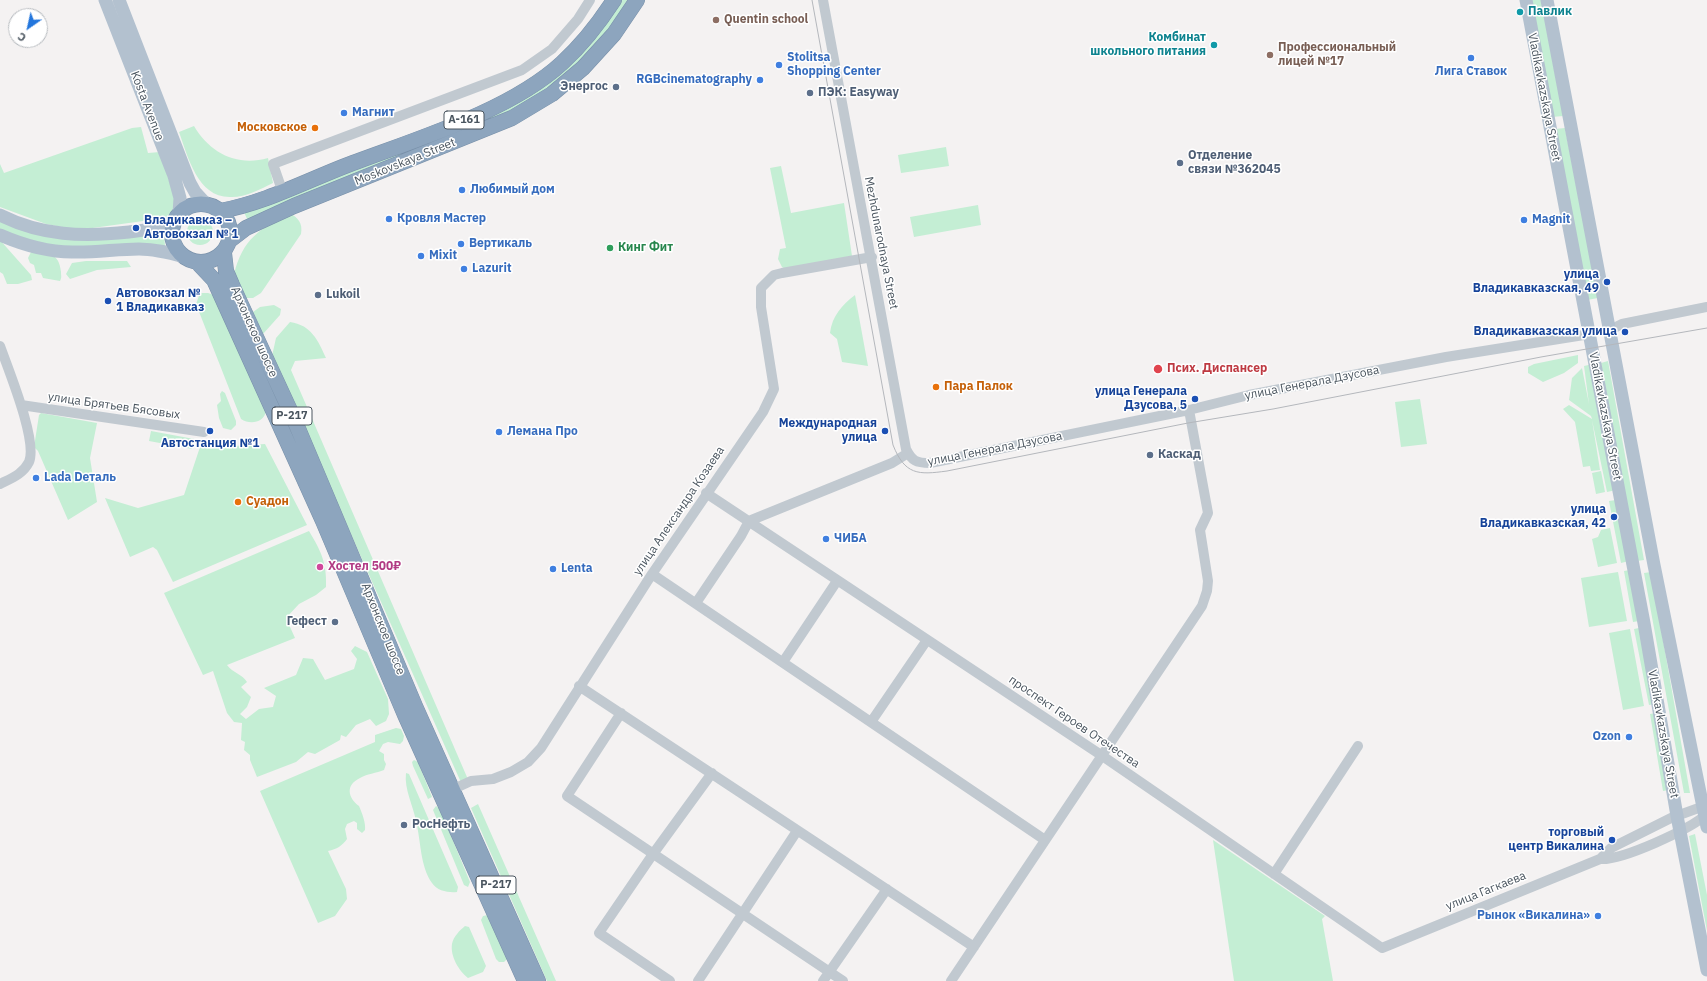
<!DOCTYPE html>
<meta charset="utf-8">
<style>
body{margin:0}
#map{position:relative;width:1707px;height:981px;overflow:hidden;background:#f4f2f2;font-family:"IBM Plex Sans",sans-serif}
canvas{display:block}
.north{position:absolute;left:8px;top:8px;width:40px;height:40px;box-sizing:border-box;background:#fff;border:1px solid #b7bbbf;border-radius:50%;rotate:214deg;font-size:11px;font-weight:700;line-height:16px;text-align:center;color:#4a555f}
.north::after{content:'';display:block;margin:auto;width:14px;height:18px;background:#2376dd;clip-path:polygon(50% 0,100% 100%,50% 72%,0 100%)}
</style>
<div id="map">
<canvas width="1707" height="981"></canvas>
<div class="north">С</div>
</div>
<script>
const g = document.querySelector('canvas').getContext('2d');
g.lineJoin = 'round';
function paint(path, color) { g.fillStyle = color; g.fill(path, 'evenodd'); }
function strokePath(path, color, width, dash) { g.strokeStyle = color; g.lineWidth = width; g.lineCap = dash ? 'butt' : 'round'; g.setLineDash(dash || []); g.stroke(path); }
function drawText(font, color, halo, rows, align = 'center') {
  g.font = font + ' "IBM Plex Sans",sans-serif'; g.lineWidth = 3; g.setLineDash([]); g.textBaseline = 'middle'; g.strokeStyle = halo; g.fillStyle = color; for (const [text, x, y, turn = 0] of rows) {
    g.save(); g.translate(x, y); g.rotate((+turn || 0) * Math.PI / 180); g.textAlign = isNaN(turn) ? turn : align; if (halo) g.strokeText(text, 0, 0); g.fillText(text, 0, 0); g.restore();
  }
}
const green = new Path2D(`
 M620 0H628L610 27 593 48 552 88 506 114 248 221 243 210 518 98Z
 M1530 0H1541L1563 116 1552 117Z
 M194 126C210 153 237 167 268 158L273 183C261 189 246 197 232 197 198 199 188 157 179 132Z
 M141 127 148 153 160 152 176 203 170 214 165 218 78 230 46 224 0 207V164L4 173 132 128Z
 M1565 128 1598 298 1587 300 1555 129Z
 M946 147 949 166 901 173 898 155Z
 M781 166 791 213 844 203 852 256 785 269 782 267 778 259 780 249 786 248 770 168Z
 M978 205 981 225 914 237 910 217Z
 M290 213C298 218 303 223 301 234L261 293 253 298H246L234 274C243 239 259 229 290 213Z
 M187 232a13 13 0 1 1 26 0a13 13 0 1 1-26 0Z
 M0 220 82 239 164 232 165 246 67 249 25 241 0 230Z
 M0 240 31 275 32 280 18 284H7L3 274 0 272Z
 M32 250C49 255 59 252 61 272 61 276 62 277 60 281L43 278 41 273H36L34 265 30 263 28 258Z
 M86 261H127L131 267 97 270 70 279 66 274 72 263Z
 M200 293H208L214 295 266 411C264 423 250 425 241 419L196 304Z
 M855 295 868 366 842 362 837 339 830 333C832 316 842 305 855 295Z
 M274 305 281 309 280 315 263 334 253 312 260 307Z
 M290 322C311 325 318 340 326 358L295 361 291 370 470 784 463 787 272 356 276 338Z
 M1578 355V363L1564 373 1543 382 1528 373V367L1534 364Z
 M1608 361 1644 560 1637 561 1601 363Z
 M1593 364 1616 490 1607 492 1592 420 1600 470 1591 471 1590 466 1583 467 1575 422 1563 409 1569 405 1592 419 1591 416 1569 400 1572 378 1582 368 1589 404 1584 366Z
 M222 391 225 393 236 421V425L231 430 223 428 219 418 217 405 221 401 220 394Z
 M1420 399 1427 444 1401 447 1395 402Z
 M41 413 97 423 90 458 97 502 68 520 38 451 34 447 39 415Z
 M151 431 194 439 192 449 149 441Z
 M202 441 233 446 265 444 307 525 173 582 157 550 153 547 130 557 105 498 138 508 184 495Z
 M1601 471 1605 492 1596 494 1592 473Z
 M1616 500 1629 561 1621 563 1609 501Z
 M1610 528 1617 563 1598 567 1592 539 1598 537 1601 530Z
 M309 531C321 551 327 563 326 587L316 595 299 604 286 618 295 638 227 665C233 673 242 674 247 682L241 687 251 697 247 707 240 714 246 719 259 709 273 707 276 696 264 688 296 675 303 658 313 659 325 680 354 669 357 659 351 651 355 646 367 652 388 699 389 714 386 721 376 726 370 719 356 725 346 737 341 735 340 740 315 754 308 752 296 762 257 777 250 760V755L244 750 245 742 241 740 242 723 234 722 227 713 213 671 203 675 164 593Z
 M1630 570 1639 621 1633 622 1624 571Z
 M1618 572 1627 621 1589 627 1581 578Z
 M1651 572 1690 793H1684L1644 573Z
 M1639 628 1654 704 1649 705 1634 629Z
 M1630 629 1644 706 1623 710 1609 633Z
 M1656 713 1669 790 1663 791 1650 714Z
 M396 728 401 729 404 736 403 741 400 744 388 742 383 744 379 751 384 754V760L386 764 384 770C377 773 366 774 360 778 345 785 348 798 359 806 362 813 366 823 365 830L362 833 357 829V823L354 821 347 824 345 829 347 839C342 846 337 849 328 851L346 889 347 899 335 916 318 923 260 791 375 742V735Z
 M414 760 418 762 432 797 428 799 413 766 412 762Z
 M406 773 409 774 458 887 457 892C449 893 437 891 432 883 420 866 421 841 416 821 413 805 404 789 406 773Z
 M478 804 556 981H547L471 808Z
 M436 806 440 809 470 882 468 887 464 885 433 810Z
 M1695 834 1707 895V931L1689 836Z
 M1213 840 1325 916 1322 919 1333 981H1234Z
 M488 915 507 959 504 962H499L496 959 481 920 483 916Z
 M465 926 469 927 486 966 483 972 468 978C459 971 450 956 452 944 453 937 460 930 465 926Z`);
const minor = new Path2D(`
 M823 0 906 449C912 461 916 463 930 463L1189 410 1249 395 1446 357 1590 334
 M283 193 273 164 522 70 552 49 578 19 590 0
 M1610 330 1622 324 1707 307
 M0 346C8 369 38 441 29 462 23 474 12 478 0 484
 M21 405 204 432
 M706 493 1101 755 1382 948 1600 859 1611 848 1671 818 1707 805
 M652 574 1045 840
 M696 603 741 536 749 521 892 463 908 453
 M783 662 837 581
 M579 686 974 947
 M621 713 567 796 843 981
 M871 722 927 640
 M447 792 471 781 493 779 511 772 528 762 541 748 652 574 763 412 774 389 761 307V288L774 275 782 273 872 257
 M1600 859C1621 861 1691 829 1707 814
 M1274 874 1358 746
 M670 981 599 933 653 854 712 773
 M698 981 797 831
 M823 981 887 889
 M951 981 1202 606 1207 591 1208 581 1200 530 1208 513 1189 410`);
const major = new Path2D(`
 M105 0 174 176 180 198 179 214
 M119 0 190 183 195 192 206 204
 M1526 0 1644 623 1677 816 1707 970
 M1547 0 1654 565 1707 827
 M0 215C42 236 83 237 129 232 146 230 161 229 175 219
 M0 235C23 245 46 252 72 252 94 253 117 249 139 249 155 249 170 253 185 257`);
const highway = new Path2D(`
 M172 233a29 29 0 1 1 58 0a29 29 0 1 1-58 0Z
 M220 211C264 203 304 182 345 166 413 140 509 112 562 63 583 44 599 23 614 0
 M229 241 246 228 294 206 512 118 552 94 583 68 614 34 637 0
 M224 253 226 271 232 285 294 419 415 706 538 981
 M197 262 214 280 323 521 405 715 525 981`);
const tram = new Path2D(`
 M812 0 893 445C905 475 918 475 947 471L1188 423 1273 409 1541 357 1707 328`);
const markers = [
 [1520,12,4,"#0f9aa8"],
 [716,20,4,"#8d6e63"],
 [1214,45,4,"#0f9aa8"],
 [1270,55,4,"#8d6e63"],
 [1471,58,4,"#3f7fe0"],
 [779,65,4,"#3f7fe0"],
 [760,80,4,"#3f7fe0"],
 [616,87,4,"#5c6f8a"],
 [810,93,4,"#5c6f8a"],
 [344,113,4,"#3f7fe0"],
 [315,128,4,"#e8710a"],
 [1180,163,4,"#5c6f8a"],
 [462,190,4,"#3f7fe0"],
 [389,219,4,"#3f7fe0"],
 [1524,220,4,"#3f7fe0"],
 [136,228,4,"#1a4fb4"],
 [461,244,4,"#3f7fe0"],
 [610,248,4,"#2e9e5b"],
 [421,256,4,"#3f7fe0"],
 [464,269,4,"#3f7fe0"],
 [1607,282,4,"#1a4fb4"],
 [318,295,4,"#5c6f8a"],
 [108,301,4,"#1a4fb4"],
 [1625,332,4,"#1a4fb4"],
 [1158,369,5,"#e0444e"],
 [936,387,4,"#e8710a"],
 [1195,399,4,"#1a4fb4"],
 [210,431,4,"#1a4fb4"],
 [885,431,4,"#1a4fb4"],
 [499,432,4,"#3f7fe0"],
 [1150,455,4,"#5c6f8a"],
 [36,478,4,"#3f7fe0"],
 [238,502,4,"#e8710a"],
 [1614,517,4,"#1a4fb4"],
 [826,539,4,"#3f7fe0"],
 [320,567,4,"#d1479c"],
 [553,569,4,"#3f7fe0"],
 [335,622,4,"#5c6f8a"],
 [1629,737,4,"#3f7fe0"],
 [404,825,4,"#5c6f8a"],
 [1612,840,4,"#1a4fb4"],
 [1598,916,4,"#3f7fe0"]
];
const shields = [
 [464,120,40],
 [292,416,40],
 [496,885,40]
];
const shieldNames = [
 ["А-161",464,120],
 ["Р-217",292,416],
 ["Р-217",496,885]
];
const cultureNames = [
 ["Павлик",1528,12],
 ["Комбинат",1206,38,"right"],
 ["школьного питания",1206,52,"right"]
];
const educationNames = [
 ["Quentin school",724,20],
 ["Профессиональный",1278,48],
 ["лицей №17",1278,62]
];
const shopNames = [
 ["Stolitsa",787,58],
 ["Shopping Center",787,72],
 ["Лига Ставок",1471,72,"center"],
 ["RGBcinematography",752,80,"right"],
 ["Магнит",352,113],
 ["Любимый дом",470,190],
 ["Кровля Мастер",397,219],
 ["Magnit",1532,220],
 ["Вертикаль",469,244],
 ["Mixit",429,256],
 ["Lazurit",472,269],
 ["Лемана Про",507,432],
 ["Lada Dеталь",44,478],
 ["ЧИБА",834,539],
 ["Lenta",561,569],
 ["Ozon",1621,737,"right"],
 ["Рынок «Викалина»",1590,916,"right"]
];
const serviceNames = [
 ["Энергос",608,87,"right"],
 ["ПЭК: Easyway",818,93],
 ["Отделение",1188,156],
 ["связи №362045",1188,170],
 ["Lukoil",326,295],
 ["Каскад",1158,455],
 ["Гефест",327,622,"right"],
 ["РосНефть",412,825]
];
const streetNames = [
 ["Vladikavkazskaya Street",1544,97,79],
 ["Kosta Avenue",147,106,69],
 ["Moskovskaya Street",405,162,-22],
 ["Mezhdunarodnaya Street",881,243,79],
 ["Архонское шоссе",254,332,66],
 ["улица Генерала Дзусова",1312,383,-11],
 ["улица Брятьев Бясовых",114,406,8],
 ["Vladikavkazskaya Street",1605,416,79],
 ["улица Генерала Дзусова",995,449,-11],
 ["улица Александра Козаева",679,511,-56],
 ["Архонское шоссе",383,629,68],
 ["проспект Героев Отечества",1074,722,34],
 ["Vladikavkazskaya Street",1663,734,80],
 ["улица Гагкаева",1486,891,-22]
];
const foodNames = [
 ["Московское",307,128,"right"],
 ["Пара Палок",944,387],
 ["Суадон",246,502]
];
const transitNames = [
 ["Владикавказ –",144,221,"left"],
 ["Автовокзал № 1",144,235,"left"],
 ["улица",1599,275],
 ["Владикавказская, 49",1599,289],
 ["Автовокзал №",116,294,"left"],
 ["1 Владикавказ",116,308,"left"],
 ["Владикавказская улица",1617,332],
 ["улица Генерала",1187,392],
 ["Дзусова, 5",1187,406],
 ["Международная",877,424],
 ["улица",877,438],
 ["Автостанция №1",210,444,"center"],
 ["улица",1606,510],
 ["Владикавказская, 42",1606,524],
 ["торговый",1604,833],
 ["центр Викалина",1604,847]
];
const leisureNames = [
 ["Кинг Фит",618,248]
];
const healthNames = [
 ["Псих. Диспансер",1167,369]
];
const hotelNames = [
 ["Хостел 500₽",328,567]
];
paint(green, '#c4eed4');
strokePath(highway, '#7890a9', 16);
strokePath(minor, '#c1c9d0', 10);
strokePath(major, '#b3c1cf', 13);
strokePath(highway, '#8da5be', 15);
strokePath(tram, '#b4b7bc', 1);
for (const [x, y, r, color] of markers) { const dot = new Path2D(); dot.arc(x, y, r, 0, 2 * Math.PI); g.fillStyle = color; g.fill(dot); strokePath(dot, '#fff', 1.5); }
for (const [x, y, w] of shields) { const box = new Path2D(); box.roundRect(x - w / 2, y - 9, w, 18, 3); g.fillStyle = '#fff'; g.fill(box); strokePath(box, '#4a555f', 1); }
drawText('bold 11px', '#4a555f', null, shieldNames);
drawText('bold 12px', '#0d838f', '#fff', cultureNames, 'left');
drawText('bold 12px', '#785e54', '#fff', educationNames, 'left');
drawText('bold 12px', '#366cbe', '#fff', shopNames, 'left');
drawText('bold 12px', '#4e5e75', '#fff', serviceNames, 'left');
drawText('12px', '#4a555f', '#fff', streetNames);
drawText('bold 12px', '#c56008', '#fff', foodNames, 'left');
drawText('bold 12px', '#164399', '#fff', transitNames, 'right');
drawText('bold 12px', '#27864d', '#fff', leisureNames, 'left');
drawText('bold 12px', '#be3a42', '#fff', healthNames, 'left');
drawText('bold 12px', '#b23c85', '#fff', hotelNames, 'left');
</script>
